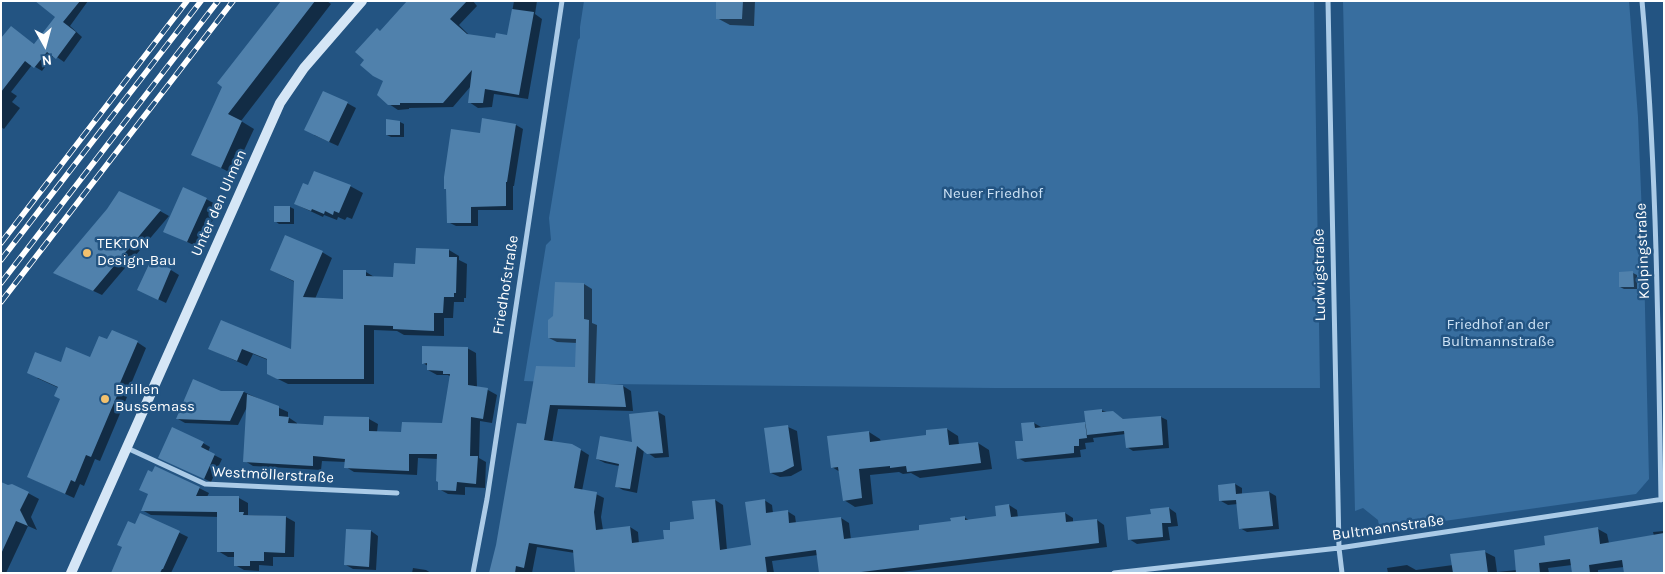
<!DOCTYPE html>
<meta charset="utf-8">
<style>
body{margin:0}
#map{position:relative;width:1665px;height:574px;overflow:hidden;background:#235482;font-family:Karla,sans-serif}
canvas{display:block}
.frame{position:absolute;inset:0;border:2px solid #fff;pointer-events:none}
.north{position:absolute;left:20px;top:20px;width:50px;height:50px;-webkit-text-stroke:4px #235482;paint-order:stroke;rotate:173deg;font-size:14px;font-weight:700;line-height:20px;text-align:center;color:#fff}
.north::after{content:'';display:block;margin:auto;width:18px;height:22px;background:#fff;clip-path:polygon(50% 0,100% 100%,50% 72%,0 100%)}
</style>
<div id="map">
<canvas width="1665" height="574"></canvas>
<div class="frame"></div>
<div class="north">N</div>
</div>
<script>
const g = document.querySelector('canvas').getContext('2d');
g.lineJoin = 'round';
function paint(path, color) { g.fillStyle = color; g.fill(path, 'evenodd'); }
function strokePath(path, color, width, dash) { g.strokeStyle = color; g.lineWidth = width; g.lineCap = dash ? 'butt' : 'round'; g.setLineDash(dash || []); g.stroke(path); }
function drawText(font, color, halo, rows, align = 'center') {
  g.font = font + ' Karla,sans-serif'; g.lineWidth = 5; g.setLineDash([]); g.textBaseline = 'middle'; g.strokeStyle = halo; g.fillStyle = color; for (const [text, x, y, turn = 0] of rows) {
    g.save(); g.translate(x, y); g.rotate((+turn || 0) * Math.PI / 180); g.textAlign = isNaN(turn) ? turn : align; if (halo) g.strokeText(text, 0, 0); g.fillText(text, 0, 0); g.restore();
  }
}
const green = new Path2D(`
 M584 1H1314L1320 388H994L607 384 524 381 546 245 551 240 549 218 578 40 580 38V27Z
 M1343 1H1629L1638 117 1644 266 1649 479 1636 494 1380 530 1378 520 1363 508 1355 511Z`);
const shadow = new Path2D(`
 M37 1H88L70 26 82 37 64 62 54 55 42 71 32 65 11 92 17 96 12 102 20 108 4 129 1 127V40L11 27 35 45 57 16Z
 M282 1H327L331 4 241 121 254 129 233 174 193 154Z
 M409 1H473L477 6 459 25 470 36 496 40 508 36 514 1H537L535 14 542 19 528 99 494 94 492 107 478 108 469 102 471 86 453 107 409 108V109L398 110 389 104 384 81 381 32Z
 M718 1H755L754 26 730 25 717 18Z
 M347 103 356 108 338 146 314 135Z
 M400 122 404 124V137H391L387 135Z
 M516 125 523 129 514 186H513V210H478V226H456L448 222V190L481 134Z
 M350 186 363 193 352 219 347 217 345 220 338 217 337 220 324 215 323 217 295 204 309 187Z
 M206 199 219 206 200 248 164 231Z
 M275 207H290L294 209V224H279L275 221Z
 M160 211 169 216 102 295 55 273Z
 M449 250 459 256V260L467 264 466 298H464V302H454L453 318H444V336L404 335 397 331 374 330V384H288L268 374V360L253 354 247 366 210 349 222 321 293 351 295 282 271 270 322 252 332 258 315 299 344 300 366 272 376 278H394L416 265Z
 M171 270 179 275 166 303 139 290Z
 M1620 273H1633L1637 275V289H1624L1620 287Z
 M557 284H584L592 289V323L597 325 595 385 623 386 631 391 633 411 558 409 552 443 581 450 589 455 582 491 596 494 604 498 601 517 603 530 630 527 638 532 639 544 665 540 672 531 696 520 715 500 723 505 727 550 752 546 764 500 772 505 773 513 787 511 795 516 796 523 841 518 849 523 851 540 921 531 964 517 970 521 997 517 1009 505 1017 510 1018 518 1065 513 1073 518V522L1097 520 1104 525 1107 547 894 573H820L818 555 772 561 774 573H577L575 553 537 547 532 573H491L527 426 576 368 577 343 557 342 549 338 554 316Z
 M108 341 137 342 146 348 126 396 127 397 100 461 95 459 84 486 80 484 74 498 37 481 61 399 59 388 37 378 61 364 91 359Z
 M467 348 476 353 477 388 488 390 497 395 492 423 480 421 479 458 486 462 485 488 465 487V495L448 494 439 489 438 459 418 458 417 475 354 472 346 467V462L322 461 321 470 253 466 245 461 248 405 238 425 185 423 178 419 221 392H244L288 412V417L297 423V425L324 426 369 419 378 424 377 432 402 434 444 424 451 377 448 375H437L428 370V366L423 363Z
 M1101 410 1119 416 1124 420 1161 417 1167 420 1169 448 1133 451 1127 447 1126 434 1093 438 1094 442 1085 443 1086 449 1080 450 1081 457 1025 462 1018 458 1034 423 1041 427 1085 424 1087 425Z
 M658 412 665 416 669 457 655 458 644 450 637 493 623 490 616 486 619 466 605 463 597 459 633 444Z
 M788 427 797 431 802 470 791 476 780 477 771 473Z
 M947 429 958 436 959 445 978 443 989 450 992 469 920 478 911 473 903 474 899 472 870 475 873 504 855 507 844 500 840 472 832 467 869 432 880 439 881 442 928 437Z
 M203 443 210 447 208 452 222 459 211 482 167 461Z
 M1 484 28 493 39 499 31 517 37 530 28 526 6 573H1Z
 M1235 484 1242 488V495L1269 492 1276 496 1279 529 1247 532 1240 528 1238 504 1228 505 1221 501Z
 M199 488 209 493 207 497 239 498 248 503V515L286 517 295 522 294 557H273V566L259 565V571L244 570 235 565V557H228L218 551 219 517 151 515 142 510Z
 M1169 508 1176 513 1178 526 1168 527 1170 540 1137 544 1129 539 1152 516Z
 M141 514 188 537 171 573H112Z
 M1598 529 1607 534 1609 543 1654 536 1653 532 1664 531V573L1624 567 1598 570V573H1573L1572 565 1548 568 1549 573H1388L1387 568 1407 565 1416 570 1453 565 1485 552 1495 557 1497 572 1517 570 1547 546Z
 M371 531 378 536 376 570 353 569 346 565Z
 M413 568 426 570 431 573H412Z`);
const building = new Path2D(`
 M35 1H80L63 22 76 32 56 59 47 52 34 68 25 61 1 92V38L11 26 34 44 55 17Z
 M281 1H315L228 114 242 121 221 168 191 155 222 87 217 83Z
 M407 1H467L450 19 467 34 495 38 496 33 507 35 512 9 534 12 519 95 485 89 483 103H468L472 70 443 103H400V105H388L377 95 383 81 373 76 360 65 364 60 355 52 377 28 380 31Z
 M716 1H743L742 19H716Z
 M323 91 348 102 329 142 304 130Z
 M482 118 516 124 507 182H506V206L471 207V223H447L446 189H444V177L451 129 480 133Z
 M386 119 400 121V135H386Z
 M314 171 351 185 339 213 334 211 333 215 325 211 324 214 312 209 311 211 294 204 303 183 308 185Z
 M183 187 207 198 187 242 163 232Z
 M119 191 161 210 93 291 53 273 107 209Z
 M274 206H290V222H274Z
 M285 235 323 251 303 297 343 299V270H366V276L393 277 394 263 415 264 416 248 449 249V257H457L456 293H454V297H444L443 313H434V331L393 329V326L364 325V379H277L267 374V359L242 349 237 361 208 349 221 320 291 349 294 281 270 270Z
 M151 260 171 269 158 300 137 290Z
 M1633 271 1634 287H1619V272Z
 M555 282 584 283V319L589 320 588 383 623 385 626 407 550 405 544 440 572 444 581 449 574 488 597 492 594 512 596 530 630 526 632 543 664 539 663 530H670V522L694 519 692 501 715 499 720 550 751 545 745 502 765 499 766 513 788 510 789 523 841 517 844 539 919 530V525L951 521 950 518 965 516V520L996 516 995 506 1009 504 1011 517 1065 512 1066 522 1097 519 1099 543 853 573H819L816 550 765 557 767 573H575L573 550 529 543 524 568 516 566 515 573H489L496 545 517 423 526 424 536 366 575 367 576 339 548 338V320L553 316Z
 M112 330 138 341 117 390 119 391 91 457 86 455 75 482 71 480 65 494 27 477 60 399 54 396 58 387 27 373 35 352 61 362 66 347 90 357 99 336 107 339Z
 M422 346 468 347V385L488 388 483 419 471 417 470 456H478L476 484 457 482 456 491 438 490V482L436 481 437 454H409V471L344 468 345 459 313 456V466L243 462 247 394 279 406V416L289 417 288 423 323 425 324 416 369 417V431L401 432 402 422 442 423 450 374H443V371L427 370V363L422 364Z
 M193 379 221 391H244L230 421 176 419Z
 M1102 409V412L1113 411 1123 419 1161 416 1163 445 1126 448 1124 431 1087 435 1084 411Z
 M658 411 663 453 647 454 637 446 630 489 615 487 619 464 596 459 600 436 632 442 629 414Z
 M1034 422 1035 428 1085 422 1087 438 1079 439V446H1074V453L1017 459 1015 441H1023L1021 423Z
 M788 425 794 466 782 472 770 473 764 428Z
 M172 427 204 442 201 447 215 454 204 479 158 458Z
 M947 428 949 445 978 442 981 463 907 472 906 466 890 468V466L859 469 862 498 843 501 838 467 831 468 827 436 869 431 870 442 926 435V430Z
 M155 466 200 487 196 496H239V512H244L243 515 286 516 285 553 264 552V561H250V566H234V552H217V512L141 511 148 494 139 490 148 470 152 472Z
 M1 482 8 485 12 484 29 492 20 510 28 526 16 521 1 554Z
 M1235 483 1236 494 1269 491 1273 526 1239 529 1236 500 1219 501 1218 485Z
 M1169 507 1171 523H1162L1163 537 1128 540 1126 517 1151 514 1150 509Z
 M140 513 180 531 163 569H162L160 573H111L122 547 117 545 128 521 135 524Z
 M1598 527 1600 544 1664 533V573H1624L1622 560 1589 565 1590 573H1572L1570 559 1539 563 1540 573H1516L1514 550 1545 545 1544 536Z
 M346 529 371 530 369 567 344 565Z
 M1485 550 1488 573H1453L1450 554Z`);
const street = new Path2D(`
 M1328 1 1339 548 1342 573
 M1642 1C1657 167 1658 334 1661 500
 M127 448 205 484 397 493
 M473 573 487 499 562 1
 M1114 573 1339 548 1664 499`);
const secondary = new Path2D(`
 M71 573 280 103 304 68 362 1`);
const rail = new Path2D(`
 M1 243 187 1
 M1 260 201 1
 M1 283 218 1
 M1 302 233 1`);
const markers = [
 [87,253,5,"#f2c16e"],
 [105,399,5,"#f2c16e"]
];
const parkNames = [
 ["Neuer Friedhof",993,194],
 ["Friedhof an der",1498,325],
 ["Bultmannstraße",1498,342]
];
const streetNames = [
 ["Unter den Ulmen",219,203,-66],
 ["Kolpingstraße",1643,251,-92],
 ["Ludwigstraße",1320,275,-91],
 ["Friedhofstraße",506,285,-81],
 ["Westmöllerstraße",273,475,3],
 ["Bultmannstraße",1388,528,-8]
];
const poiNames = [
 ["TEKTON",97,244],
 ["Design-Bau",97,261],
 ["Brillen",115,390],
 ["Bussemass",115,407]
];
paint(green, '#386e9f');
paint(shadow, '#0007');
paint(building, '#5081ac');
strokePath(street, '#abcbe7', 5);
strokePath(secondary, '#d5e6f6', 10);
strokePath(rail, '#fff', 5.5);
strokePath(rail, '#235482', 4, [11]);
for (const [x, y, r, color] of markers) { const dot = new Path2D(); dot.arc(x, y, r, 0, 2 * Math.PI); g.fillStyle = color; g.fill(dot); strokePath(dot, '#235482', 2); }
drawText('15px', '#cee3f6', '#235482', parkNames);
drawText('15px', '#fff', '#235482', streetNames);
drawText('15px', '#fff', '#235482', poiNames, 'left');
</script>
